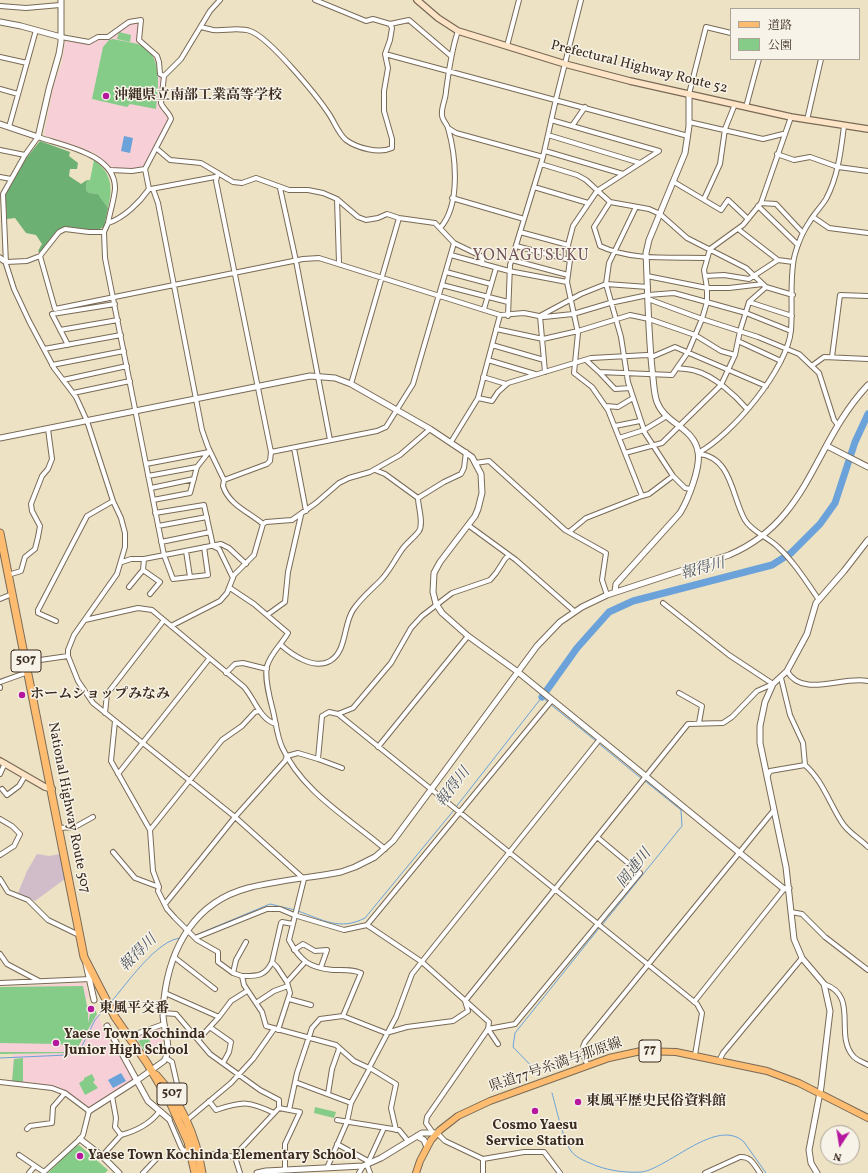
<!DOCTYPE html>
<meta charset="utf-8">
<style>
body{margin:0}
#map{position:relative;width:868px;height:1173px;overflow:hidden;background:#ede2c3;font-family:Vollkorn,"Noto Serif JP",serif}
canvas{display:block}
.legend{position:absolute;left:730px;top:8px;width:130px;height:52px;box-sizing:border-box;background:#f7f3e8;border:1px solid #aca397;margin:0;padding:5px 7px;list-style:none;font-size:12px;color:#3b2a1e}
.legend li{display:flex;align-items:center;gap:8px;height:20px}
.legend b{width:20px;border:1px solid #aca397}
.north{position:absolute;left:820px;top:1125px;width:40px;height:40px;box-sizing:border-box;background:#f7f3e8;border:1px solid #aca397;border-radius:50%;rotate:192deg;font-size:11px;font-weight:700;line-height:16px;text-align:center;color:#3b2a1e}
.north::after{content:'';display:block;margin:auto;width:14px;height:18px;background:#b5179e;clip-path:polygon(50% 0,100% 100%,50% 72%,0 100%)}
</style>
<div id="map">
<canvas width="868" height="1173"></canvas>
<ul class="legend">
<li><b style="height:5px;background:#fdbc70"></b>道路</li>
<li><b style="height:11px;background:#85cc88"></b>公園</li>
</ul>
<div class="north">N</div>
</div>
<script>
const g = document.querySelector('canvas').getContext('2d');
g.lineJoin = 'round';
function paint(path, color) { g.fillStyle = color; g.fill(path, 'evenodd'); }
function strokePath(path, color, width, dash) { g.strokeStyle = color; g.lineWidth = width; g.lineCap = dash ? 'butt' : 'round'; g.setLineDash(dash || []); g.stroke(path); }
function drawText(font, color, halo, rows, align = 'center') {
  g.font = font + ' Vollkorn,"Noto Serif JP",serif'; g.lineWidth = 3; g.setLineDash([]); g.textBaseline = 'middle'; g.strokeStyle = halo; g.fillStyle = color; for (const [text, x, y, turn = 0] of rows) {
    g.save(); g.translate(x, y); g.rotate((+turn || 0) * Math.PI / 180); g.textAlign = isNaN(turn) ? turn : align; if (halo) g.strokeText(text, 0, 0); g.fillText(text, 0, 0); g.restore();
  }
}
const built = new Path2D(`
 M138 21V38L157 58 160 75 162 79 160 105 169 121 145 166 136 169 116 168 111 167 94 153 44 135 53 87 62 62 65 41 91 43 97 40 106 39 129 24Z
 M85 983 89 997 86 999 89 1014 95 1013 99 1018 109 1040 116 1047 133 1080 89 1107 60 1088 37 1083 12 1081 13 1053 0 1052V987Z
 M160 1029 163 1046 161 1054 148 1055 136 1037 152 1031Z`);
const industrial = new Path2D(`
 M37 854 49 856 60 854 65 879 35 901 18 893 27 871Z`);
const green = new Path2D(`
 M119 32 131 35 130 42 117 39Z
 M113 39C121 41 130 42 138 44 164 54 158 86 156 109L130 104 127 107 92 99 103 47 109 40Z
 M94 160C112 173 113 188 108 208L98 194 89 193 86 190 87 180H90Z
 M83 986 88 1011V1023L90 1014 95 1013 94 1007 97 1014 76 1050 69 1053 0 1054V1052H72L76 1050V1047L59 1044 0 1043V987Z
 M149 1037 151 1049 148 1051V1055L138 1041Z
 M23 1058V1082L12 1081 14 1059Z
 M92 1074 95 1080 93 1082 98 1088 85 1095 79 1083 84 1080V1078Z
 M315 1107 336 1112 334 1118 314 1113Z
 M79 1145 108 1170 105 1173H48L75 1146Z`);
const forest = new Path2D(`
 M40 141 70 152 69 156 78 163 77 169H70L69 176 81 184 87 180 86 190 89 193 98 194 108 208 104 227 95 231 65 227 40 253 38 251 42 244 36 235 26 233 15 218 7 219 5 193 24 161Z`);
const water = new Path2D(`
 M124 136 133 138 130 153 121 151Z
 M121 1073 126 1081 113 1088 108 1080Z`);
const stream = new Path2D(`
 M550 704 596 741
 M598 743 642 779
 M456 807 542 697 548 702
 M298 911C323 920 340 931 365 918L454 810
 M602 925 682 826 681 810 645 781
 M196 935 270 904 295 910
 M111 1002C126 985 157 939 181 938
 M0 1058 67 1055 80 1050 95 1020 106 1007
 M540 1075 513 1047 515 1033 600 927
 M552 1093C556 1107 563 1140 571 1151 577 1159 588 1162 597 1166 611 1171 627 1173 642 1172 670 1167 717 1117 744 1142L766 1173`);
const river = new Path2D(`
 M542 697 577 648 609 612 633 601 772 565 791 553 820 524 835 503 855 442 868 414`);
const minor = new Path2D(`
 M0 6 26 8 60 5
 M390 24 409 20 451 56
 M201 27C205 28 209 29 213 30 225 31 239 27 250 31 269 37 317 96 329 114 335 123 338 133 346 140 357 148 379 154 392 148V139L384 111V91L388 68 385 54 390 40 392 28 390 24 373 19 366 21 315 0
 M61 37 89 42 98 37H108L129 22 141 20 139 40 157 56 159 62 160 74 164 76
 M507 46 519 0
 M385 54 688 136
 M0 57 27 63
 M0 89 18 94
 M689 94 706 27 731 33
 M746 107 759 59
 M551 120 659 151 597 191 573 226 568 245 570 260 567 282 578 333 574 373 592 387 608 410 642 496 649 494 673 476
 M807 120 821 59
 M689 122 763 139 783 134
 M572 126 585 107
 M9 127 36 30
 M448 128 456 133 543 157
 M548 135 640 163
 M156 148 170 160 201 163 233 182 242 183 256 178 289 190H308L323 193 337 199 358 217 366 220 378 218 387 214 399 218 435 223 454 243 413 384 386 427 377 431 271 452
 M0 150 25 155
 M545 151 623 174
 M777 154 794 160 810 157 838 167 868 171
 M541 164 577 175 586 180 610 202 649 209 660 214 687 238 746 268 766 287 793 295
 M110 170 132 171 145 169
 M218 173 216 181 271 452 270 461 267 464 224 480
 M0 177 11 179
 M674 182 721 210 728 200 748 219
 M534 187 588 203
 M280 188 296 261 330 440
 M151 189 215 177
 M153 189 158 203 202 430 208 447 224 480 223 486C229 505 249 512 263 524
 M452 198 524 219
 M337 199 339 263
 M704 199 720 164 725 129 735 104
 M610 202 594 227 600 246C632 261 671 257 706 258
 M761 203 776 204 803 233
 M758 206 798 245
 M636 207 609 263 606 284 621 337 628 382 645 433 673 476 685 488 690 489
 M813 217 829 228 868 233
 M108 223C110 212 114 200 115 189 116 154 64 146 38 137L25 155 3 194 6 264 14 289 29 321 54 368 76 397 87 421 113 501 121 518 125 533V547L117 574 74 635 68 650V656L78 681 93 703 235 817 304 879 289 940C300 961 310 968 333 970 344 970 352 969 361 973L343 1016
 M440 228C461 205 456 156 448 128 447 124 442 120 442 115 441 107 446 99 446 91 449 71 451 51 458 31
 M738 229 778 260 793 262
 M520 232 568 245
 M454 243 483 257 482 264
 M516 246 570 260
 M451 255 509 271 567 282
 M40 256 55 309 303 259 319 258 500 315 524 313 544 317 573 314 610 303 648 295 674 293 746 313 791 331
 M512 260 568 275
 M6 262 27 261 40 256 59 232 65 229 89 232H104
 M446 272 491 284
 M647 276 707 288H729L763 284
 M705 276 724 275 749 279 778 260
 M442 285 508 302
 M648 299 702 319 758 337 799 354 819 373 834 420 838 425
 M749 302 792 316
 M484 309 496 268
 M508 316 510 265 543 157 556 99 581 0
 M496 329 543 339 578 331 630 315 649 319 695 335 721 351 735 355
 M60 330 118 320
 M740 342 781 361
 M68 345 52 314 115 304
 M492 345 544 360
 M44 349 121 335
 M832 357 840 295 868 296
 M488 360 535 374
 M586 360 599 372 672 375 688 352 702 319 707 302V288L704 270 710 249 743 225 761 203 791 117
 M52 365 124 351
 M813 365 824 357 868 359
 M677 368C683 369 690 369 696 371 714 376 735 395 747 409
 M545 372 540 316 581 294 606 284 648 287
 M599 372 615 389 630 388
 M483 377 506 384
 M63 380 127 366
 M351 384 399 218
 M73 393 130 381
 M478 398 492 401 498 392 508 383 591 358 647 355 654 356 675 347 766 386
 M606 406 618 407 633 398
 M615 426 640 421
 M619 438 644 430 667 416
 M451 442 478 398 500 315
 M294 448 306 511
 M625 453 662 443 721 385 735 355 740 331 749 302 766 287
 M698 453C732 435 788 368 791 330 793 308 789 275 795 254 798 243 803 231 810 221 814 214 821 207 826 199 838 177 841 150 844 126
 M699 454C732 457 732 498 745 520 752 532 768 537 778 547 794 562 806 581 819 600
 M475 463 489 461 565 530 606 553 602 580 607 595
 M146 464 209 452
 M375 470 385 474 418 498 444 482 461 474 464 468 466 452
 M148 476 197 467
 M151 488 194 479
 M153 500 190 493 197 467 208 453
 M155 513 204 505 213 546 219 549 233 578
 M263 524 266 522 292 520 316 503 339 483 349 478 370 472 400 455 430 429
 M468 525 516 560 574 611
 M158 526 207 517
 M569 532 586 518 642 496
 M161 542 210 532
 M204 547 208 575 173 579 164 555 105 258 104 232 108 223C124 218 140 202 149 189L145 169 171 119C170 113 163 109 161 103L164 76 181 59 210 11 220 0
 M186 551 190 577
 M122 562 131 559H144L221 544 229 548 246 564
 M143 570 160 582 150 594
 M8 575 21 571 25 557 35 549 38 537 40 526 32 511 31 504 42 476 48 469 52 459 48 429
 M129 587 143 570 144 559
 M230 588 254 604 288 633C281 645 271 653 267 666 264 678 270 699 273 711 276 723 277 736 282 747 302 792 349 818 385 849
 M0 599 12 594
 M663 603 729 655 773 684
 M267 615 285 602 288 572 301 515
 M85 620 138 608 152 610 244 687C254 698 260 720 276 724
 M56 621 38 613V610L87 516 113 501
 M171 626 220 601 227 593 234 575 254 555 263 524
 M281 645C292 655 314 670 330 661 347 651 343 625 353 610 360 599 371 590 380 581 389 572 394 561 401 551 406 543 414 538 419 531 424 523 418 507 418 498
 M26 662 68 656
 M787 671C803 699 843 675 868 681
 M226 673 235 664 243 663 267 669
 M781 678 790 715 803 743 805 765C822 780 829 802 841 821 847 832 859 838 868 847
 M0 682 28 672
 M0 687V688
 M679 693 702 706 699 723
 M105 713 107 694 164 620
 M338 714 697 1004 702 1013 695 1055
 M115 721 111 761 150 830 153 871 159 887 158 891 167 909 175 918 197 940 218 952V962L233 973 242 976 244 985 262 1012 266 1026 336 1045 354 1061 369 1068 396 1017 412 974 600 739
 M378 747 468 636
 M318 759 342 768
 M0 774 5 763
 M118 774 209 659
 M767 777 770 771 805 765
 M2 789 7 795 19 786 25 776
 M0 819 12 826 20 834 14 846 0 855
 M59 828 75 827 93 817
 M150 830 222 740 242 726 255 712 259 711
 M113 852 135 878 159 887
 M0 879 8 892 28 900 48 920 79 935
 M165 904 235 817 285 761 287 756 298 753 318 759 322 716 329 712 338 714 353 708 391 663 411 628 422 616 452 593 490 580 496 573 505 559 509 555
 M791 912 802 914 825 937 868 970
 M367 925 422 962 489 1022 488 1029 498 1044
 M195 938 267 909H280L294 915 344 930 367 925 552 700
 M294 950 303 944 315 951 327 950 321 967
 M0 954 7 964 39 981
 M174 957 215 989
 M272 962 281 923 282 922 293 924
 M233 973 236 960 246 942
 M242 976C256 976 265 977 272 962L277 967 287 982
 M0 983 91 979
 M824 984C860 996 833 1035 854 1057 858 1061 863 1062 868 1065
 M165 993 219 1017 198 1040
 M289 999 311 1005
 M465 1001 688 724 723 723 732 717 757 691 773 684
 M694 1002 784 889
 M256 1003 274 991 288 986
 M163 1013 176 1014 210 1054 260 1090 279 1100V1108L236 1154 235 1157 240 1173
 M219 1017 231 1001 247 991
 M211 1028 231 1042 229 1052 223 1063
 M278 1030 290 993 287 982 305 962
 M136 1034 164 1024
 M166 1058 172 1062 178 1088
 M719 1061 723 1053 802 958
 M588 1066C584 1057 580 1051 585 1042L774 810
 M0 1082 52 1088 65 1093 89 1111 83 1135 80 1139 44 1172 35 1166 29 1173
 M295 1082 351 1103
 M328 1094 332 1069 339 1049
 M112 1096 116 1118 115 1127 121 1135C136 1131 149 1125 159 1112
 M209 1101 216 1110C243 1101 249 1101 274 1113
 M279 1108 300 1112 285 1144V1170
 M289 1110 297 1073 312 1028 320 1019 343 1016 386 1033 407 1027 453 1021 468 1011 465 1001
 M169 1119 181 1147 183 1150 190 1152
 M187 1120 231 1083 253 1059 274 1029
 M337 1120 399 1130 408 1141
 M27 1129 30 1126 52 1123 53 1107 65 1093
 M433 1133 426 1123 427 1117 488 1029 515 1024 640 873 597 837
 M437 1133 445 1141 483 1159 524 1152H544L560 1173
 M337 1144 368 1161
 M19 1155 35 1166
 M199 1155 217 1154 235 1157
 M102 1156 121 1135
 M327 1168 347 1122 351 1103 370 1068 396 1084 391 1108 396 1130
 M143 1173 160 1155
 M359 1173 363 1166
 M370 1173 367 1165 384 1128
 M483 1173V1159
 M705 1173 740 1157C751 1156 754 1165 760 1173`);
const tertiary = new Path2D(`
 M0 22 21 26 61 37
 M0 124 38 137 49 89 59 54 61 42V0
 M0 258 6 262
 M0 438 310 376 335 378 351 384 430 429 472 457 481 474 482 493 478 509 475 516 440 562 434 573 433 592 436 604 442 613 468 636 518 672 784 889 789 888
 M827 446 868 467
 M615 592 616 584 680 513C688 500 701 467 698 452 694 427 665 424 657 402 654 394 654 386 653 378 648 336 648 295 646 253L649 240 685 153 689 126V94
 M86 964 94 1000
 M107 1026 148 1101 169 1119
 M89 1111 139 1079 164 1061C173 1047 163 1030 163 1014 162 1009 164 1004 164 999 170 947 195 902 248 888 278 880 310 878 341 872L355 867 375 857 393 841 537 646 560 622 582 607 607 595 729 555C810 521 813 443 868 385
 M417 1136 424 1140 427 1147
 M80 1139 102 1156 119 1173
 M257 1173 266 1171 363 1166 381 1158 422 1133H437
 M817 1173 811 1163 809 1150 821 1087 830 1011 824 984 802 958 794 939 786 867 760 743V726L765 702 773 684 787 671 807 634 816 603 844 571 868 540`);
const secondary = new Path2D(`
 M417 0 438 18 458 31 565 64 630 81 791 117 868 129
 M0 761 45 787 52 789`);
const primary = new Path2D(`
 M416 1173 420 1161 431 1140 440 1130 458 1116 490 1101 609 1058 641 1051 676 1052 767 1071 799 1083 868 1118`);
const trunk = new Path2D(`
 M0 533 84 957 115 1017 147 1063 170 1102 188 1142 195 1173
 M156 1075C182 1103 196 1136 202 1173`);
const markers = [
 [106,96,4,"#b5179e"],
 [22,695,4,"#b5179e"],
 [91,1009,4,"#b5179e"],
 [56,1043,4,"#b5179e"],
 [578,1102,4,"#b5179e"],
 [535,1111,4,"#b5179e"],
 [80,1156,4,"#b5179e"]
];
const shields = [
 [26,661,30],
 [650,1051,22],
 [172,1094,30]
];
const shieldNames = [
 ["507",26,661],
 ["77",650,1051],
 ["507",172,1094]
];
const streetNames = [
 ["Prefectural Highway Route 52",639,68,14],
 ["National Highway Route 507",68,808,79],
 ["県道77号糸満与那原線",556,1066,-19]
];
const poiNames = [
 ["沖縄県立南部工業高等学校",114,96],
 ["ホームショップみなみ",30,695],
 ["東風平交番",99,1009],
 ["Yaese Town Kochinda",64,1035],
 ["Junior High School",64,1051],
 ["東風平歴史民俗資料館",586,1102],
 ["Cosmo Yaesu",535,1126,"center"],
 ["Service Station",535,1142,"center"],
 ["Yaese Town Kochinda Elementary School",88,1156]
];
const waterNames = [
 ["報得川",703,570,-15],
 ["報得川",454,788,-52],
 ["岡連川",635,869,-51],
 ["報得川",139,954,-45]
];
const quarterNames = [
 ["YONAGUSUKU",531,257]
];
paint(built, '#f6cfd7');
paint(industrial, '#d1bdc9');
paint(green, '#85cc88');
paint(forest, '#6cb074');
paint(water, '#6aa2d9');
strokePath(stream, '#6aa2d9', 1);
strokePath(river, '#6aa2d9', 7);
strokePath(minor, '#796a58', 6);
strokePath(tertiary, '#796a58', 7);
strokePath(secondary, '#796a58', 8);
strokePath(primary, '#796a58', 8);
strokePath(trunk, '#796a58', 9);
strokePath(minor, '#fff', 4);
strokePath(tertiary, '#fff', 5);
strokePath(secondary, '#fee4c6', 5.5);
strokePath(primary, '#fdbc70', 6);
strokePath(trunk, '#fdbc70', 7);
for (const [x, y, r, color] of markers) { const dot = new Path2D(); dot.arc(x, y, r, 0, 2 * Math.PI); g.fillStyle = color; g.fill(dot); strokePath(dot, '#f7f3e8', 1.5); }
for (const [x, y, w] of shields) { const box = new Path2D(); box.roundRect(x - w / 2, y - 11, w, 22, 3); g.fillStyle = '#f7f3e8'; g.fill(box); strokePath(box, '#3b2a1e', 1); }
drawText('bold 13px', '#3b2a1e', null, shieldNames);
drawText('14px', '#3b2a1e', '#f7f3e8', streetNames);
drawText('bold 14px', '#3b2a1e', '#f7f3e8', poiNames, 'left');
drawText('italic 15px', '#4b545f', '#f7f3e8', waterNames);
g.letterSpacing = '1px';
drawText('16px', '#735458', '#f7f3e8', quarterNames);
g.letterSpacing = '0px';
</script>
